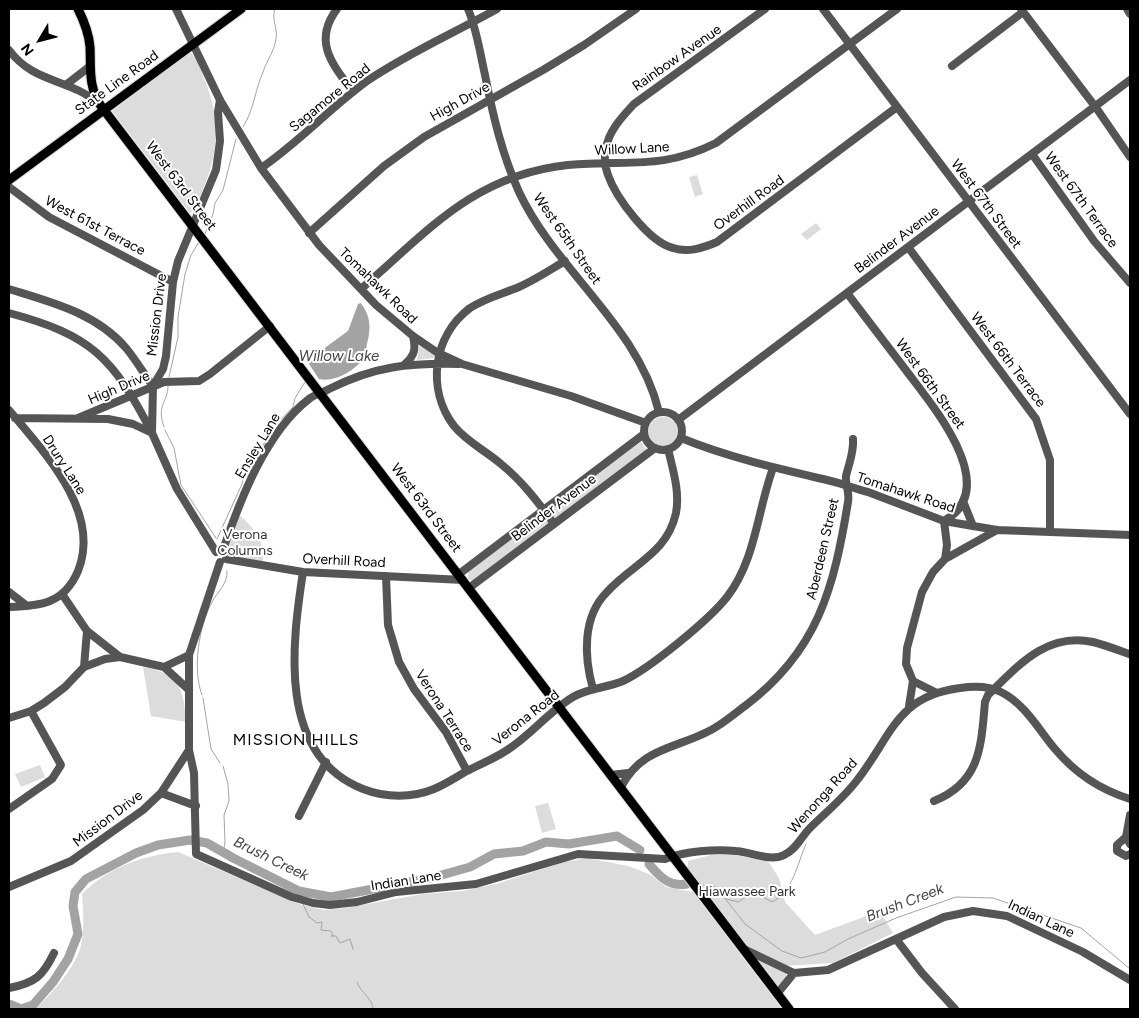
<!DOCTYPE html>
<style>
body{margin:0}
#map{position:relative;width:1139px;height:1018px;overflow:hidden;background:#fff;font-family:Figtree,sans-serif}
canvas{display:block}
.frame{position:absolute;inset:0;border:10px solid #000;pointer-events:none}
.north{position:absolute;left:15px;top:15px;width:50px;height:50px;-webkit-text-stroke:4px #fff;paint-order:stroke;rotate:233deg;font-size:14px;font-weight:700;line-height:20px;text-align:center;color:#000}
.north::after{content:'';display:block;margin:auto;width:18px;height:22px;background:#000;clip-path:polygon(50% 0,100% 100%,50% 72%,0 100%)}
</style>
<div id="map">
<canvas width="1139" height="1018"></canvas>
<div class="frame"></div>
<div class="north">N</div>
</div>
<script>
const g = document.querySelector('canvas').getContext('2d');
g.lineJoin = 'round';
function paint(path, color) { g.fillStyle = color; g.fill(path, 'evenodd'); }
function strokePath(path, color, width, dash) { g.strokeStyle = color; g.lineWidth = width; g.lineCap = dash ? 'butt' : 'round'; g.setLineDash(dash || []); g.stroke(path); }
function drawText(font, color, halo, rows, align = 'center') {
  g.font = font + ' Figtree,sans-serif'; g.lineWidth = 4; g.setLineDash([]); g.textBaseline = 'middle'; g.strokeStyle = halo; g.fillStyle = color; for (const [text, x, y, turn = 0] of rows) {
    g.save(); g.translate(x, y); g.rotate((+turn || 0) * Math.PI / 180); g.textAlign = isNaN(turn) ? turn : align; if (halo) g.strokeText(text, 0, 0); g.fillText(text, 0, 0); g.restore();
  }
}
const green = new Path2D(`
 M190 52C197 57 200 68 203 76 225 126 217 162 194 210L190 213 112 111Z
 M697 175 703 194 695 197 689 177Z
 M816 223 821 229 807 240 801 234Z
 M420 344 435 355 434 358 417 360Z
 M648 432a15 15 0 1 1 30 0a15 15 0 1 1-30 0Z
 M641 442 647 450 556 519 553 517 551 508Z
 M238 514C255 528 265 541 263 563L232 557 228 550Z
 M543 516 549 524 473 581 468 579V571Z
 M143 667C179 673 184 689 186 722L151 716Z
 M40 765 45 777 21 787 15 774Z
 M548 803 556 829 542 833 535 806Z
 M178 852 302 905 324 910 345 908 423 894 463 891 496 884 564 862 587 858 628 866 649 874 666 887 693 892 782 1009H35C51 995 73 970 80 949 85 932 83 911 82 894 109 867 141 856 178 852Z
 M711 855H734L768 861 779 878 785 902 815 935 880 911 893 933 833 963 784 966 749 949 687 869 688 861Z
 M756 959 786 972V978L779 985H775L756 962Z`);
const water = new Path2D(`
 M361 303C371 317 371 328 367 344 366 348 367 352 365 355 358 370 334 383 319 379L309 364 326 347 348 331 358 304Z`);
const stream = new Path2D(`
 M243 127C254 110 255 90 263 72 267 60 274 52 276 39 278 28 271 19 275 9
 M205 234 213 214 215 203 223 190 236 139
 M169 377 178 337V317L185 274 191 255 199 242
 M164 427C156 404 168 403 168 386
 M165 430 174 448 181 485 216 538
 M217 539 242 484 245 467 260 450 274 427 293 407 295 398 305 382
 M202 695C192 669 199 626 212 602 217 592 228 584 227 571
 M203 698 211 749 220 763
 M223 766 228 784 229 801 224 815 225 843 223 852
 M702 885 716 887 745 924 782 951 801 958 825 952 848 939 896 918 956 897 993 898 1081 928 1130 969
 M299 891 301 895
 M726 899 738 902 754 892 772 902C793 892 797 864 806 844
 M303 904 309 917 317 923 322 922 321 930 331 931 333 935 331 936H336L340 943 350 939 353 949
 M357 982C361 994 373 998 373 1009`);
const river = new Path2D(`
 M649 864C660 877 669 887 687 884
 M9 1004 21 1009 33 1005 53 982 68 959 78 934 73 906 75 892 86 879 136 853 158 845 190 840 207 843 235 859 299 891 331 897 431 878 470 867 494 854 523 851 546 842 569 844 617 836 640 850`);
const minor = new Path2D(`
 M176 9 220 100 261 168 319 245 376 305 413 336 438 353 462 364 571 396 646 423
 M337 9C312 42 333 65 353 92
 M468 9C477 30 480 53 485 75 493 116 502 154 519 192 556 271 638 325 659 412
 M765 9 634 104C623 116 608 131 606 149 604 157 605 167 608 175 616 198 649 242 673 248 688 253 703 248 717 242L897 107
 M823 9 1130 414
 M1021 9 1097 109 1130 157
 M1127 9 1130 14
 M9 50C34 84 70 78 99 104
 M952 66 1023 12
 M67 84 89 67
 M1032 154 1094 241 1130 283
 M261 168C299 142 330 108 367 81 408 53 454 33 497 9
 M9 187 49 217 173 282
 M309 233 384 166 424 137 543 70 584 45 636 9
 M908 247 1036 419 1050 460V532
 M9 289C51 302 96 313 126 348 136 360 144 374 153 386
 M361 289C428 231 474 175 568 165 626 159 660 171 716 143L897 9
 M847 293C866 318 886 344 905 369 930 403 1004 487 944 521L947 545 945 559 933 572 922 592 907 648 906 664 913 681 935 692
 M9 313C91 335 113 357 152 433
 M405 364C415 355 416 349 413 336
 M9 410C44 452 102 512 78 571 64 604 40 606 9 607
 M644 431a19 19 0 1 1 38 0a19 19 0 1 1-38 0Z
 M15 418 108 419 133 424 152 433
 M78 418 164 382 199 381 210 374 270 326
 M678 420 1130 80
 M681 438C730 458 780 469 831 481 844 484 855 489 868 492L944 521 973 526 997 530 1130 535
 M963 501 973 526
 M554 524C538 502 522 481 501 464 486 451 467 442 454 426 426 389 433 336 470 308 485 298 502 294 519 287 535 280 550 270 565 261
 M223 550C240 500 266 432 309 399 315 394 322 393 329 389 375 366 408 363 459 364
 M216 552 177 489 152 433 153 386 163 369 166 356 173 282 178 261 216 170 220 141 218 112 220 100
 M226 559 303 572 463 580
 M945 559 997 530
 M303 572C292 644 277 755 363 789 386 798 412 798 434 789 446 784 456 777 467 771 482 763 499 757 513 746 534 731 550 711 573 697 588 688 607 688 623 681 649 669 709 620 727 597 756 559 757 512 773 468
 M459 574 644 434
 M386 576 388 625 399 662 414 689 446 732 467 771
 M469 588 655 448
 M9 592 27 606
 M62 594 87 631 120 657 164 667 189 655
 M84 667 105 659 120 657
 M164 667 189 690
 M593 689C584 657 582 617 607 592 632 564 667 554 676 513 680 492 673 470 668 449
 M909 706 913 681
 M9 718 31 711 44 703 65 687 84 667 87 631
 M189 750 194 773 196 854 292 897 313 903 330 905 357 902 396 892 476 884 578 854 665 859C685 851 715 849 736 851 751 852 771 862 784 855 796 850 801 837 810 828 826 812 844 798 858 779 892 735 897 696 960 688 973 686 989 686 1001 692 1024 703 1039 730 1055 749 1075 773 1101 790 1130 799
 M611 775 628 773
 M621 787C642 747 676 749 711 730 723 724 734 714 745 706 818 651 834 588 848 502 850 494 845 484 846 476 849 463 854 453 853 439
 M161 793 196 806
 M934 801C981 782 981 746 985 702L988 695C1018 666 1046 632 1093 642 1105 645 1118 650 1129 654
 M9 809 52 779 61 765 31 711
 M1130 815 1126 837 1130 844
 M299 816 326 762
 M1126 837 1117 845V851L1126 856 1130 854
 M9 887 71 861 143 810 161 793 189 750V655L220 562
 M896 939 922 973 955 1009
 M744 949 794 973 828 970 944 917 973 911 1007 916 1083 952 1130 980
 M9 988C35 983 43 976 54 953
 M777 994 794 973`);
const major = new Path2D(`
 M78 9C84 21 89 34 90 47 91 68 88 87 101 106L789 1009
 M9 180 241 9`);
const streetNames = [
 ["Rainbow Avenue",677,58,-35],
 ["State Line Road",117,83,-36],
 ["Sagamore Road",330,98,-39],
 ["High Drive",460,102,-29],
 ["Willow Lane",632,149,-3],
 ["West 63rd Street",181,186,53],
 ["West 67th Terrace",1081,200,54],
 ["Overhill Road",749,203,-36],
 ["West 67th Street",986,204,53],
 ["West 61st Terrace",95,226,28],
 ["West 65th Street",567,239,55],
 ["Belinder Avenue",897,240,-37],
 ["Tomahawk Road",378,286,44],
 ["Mission Drive",157,315,-83],
 ["West 66th Terrace",1008,360,53],
 ["West 66th Street",930,384,54],
 ["High Drive",119,388,-23],
 ["Ensley Lane",258,446,-59],
 ["Drury Lane",64,465,57],
 ["Tomahawk Road",906,493,18],
 ["West 63rd Street",426,508,53],
 ["Belinder Avenue",554,508,-37],
 ["Aberdeen Street",823,549,-77],
 ["Overhill Road",344,561,3],
 ["Verona Terrace",444,711,57],
 ["Verona Road",526,718,-38],
 ["Wenonga Road",823,796,-48],
 ["Mission Drive",108,819,-37],
 ["Indian Lane",406,881,-9],
 ["Indian Lane",1041,919,25]
];
const parkNames = [
 ["Verona",245,535],
 ["Columns",245,551],
 ["Hiawassee Park",747,892]
];
const waterNames = [
 ["Willow Lake",339,357],
 ["Brush Creek",271,859,26],
 ["Brush Creek",905,903,-21]
];
const quarterNames = [
 ["MISSION HILLS",296,740]
];
paint(green, '#dcdcdc');
paint(water, '#a3a3a3');
strokePath(stream, '#a3a3a3', 1);
strokePath(river, '#a3a3a3', 9);
strokePath(major, '#dbdbdb', 11);
strokePath(minor, '#555', 8);
strokePath(major, '#000', 9);
drawText('14px', '#000', '#fff', streetNames);
drawText('14px', '#333', '#fff', parkNames);
drawText('italic 15px', '#444', '#fff', waterNames);
g.letterSpacing = '1px';
drawText('16px', '#000', '#fff', quarterNames);
g.letterSpacing = '0px';
</script>
